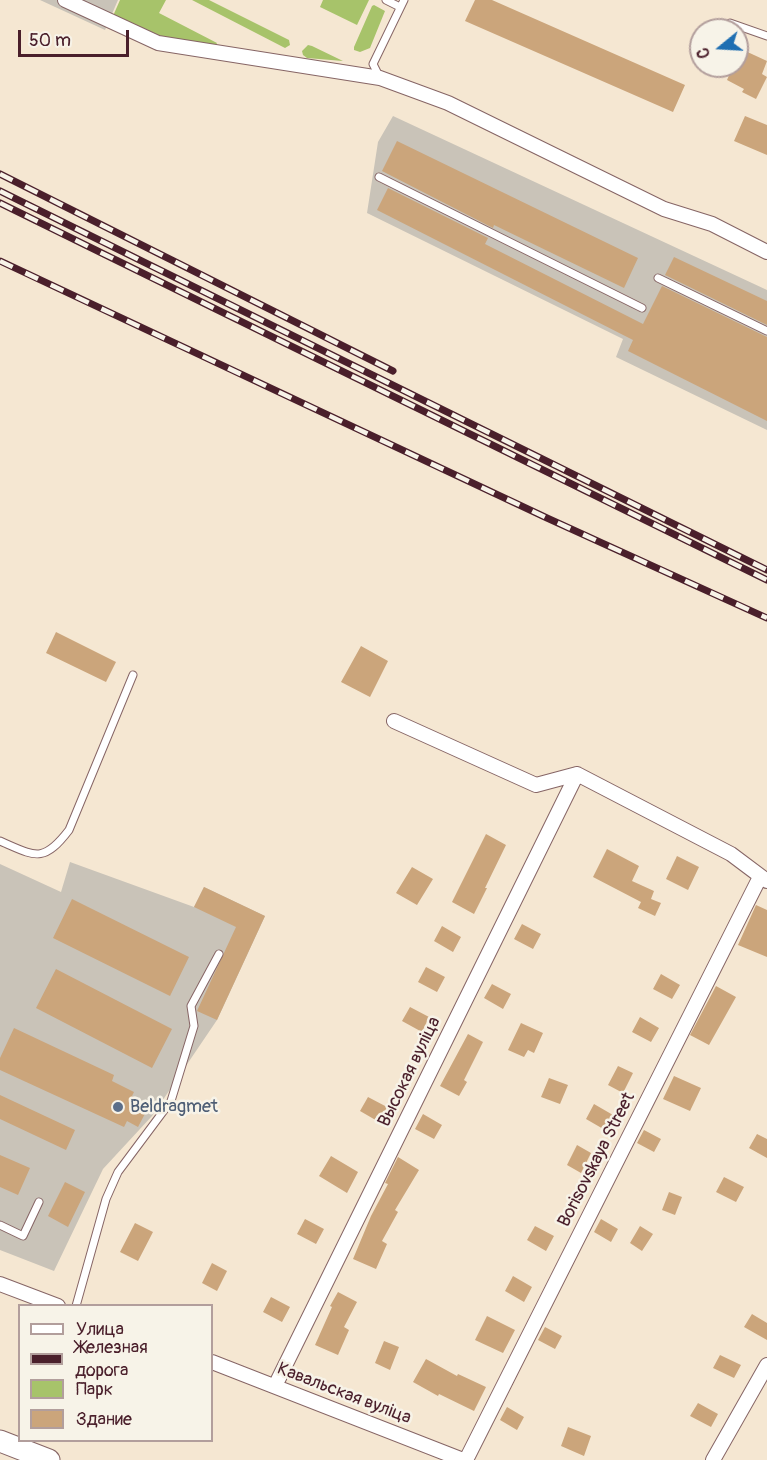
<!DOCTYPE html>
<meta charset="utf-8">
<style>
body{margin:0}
#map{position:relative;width:767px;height:1460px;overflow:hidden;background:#f5e7d2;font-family:Pangolin,sans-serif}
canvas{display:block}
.legend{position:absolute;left:18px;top:1304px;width:195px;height:138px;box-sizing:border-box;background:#f7f3e8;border:2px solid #b29e9c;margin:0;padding:8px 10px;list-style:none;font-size:18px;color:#4a1f2b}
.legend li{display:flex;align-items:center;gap:12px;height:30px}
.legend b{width:30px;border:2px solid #b29e9c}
.north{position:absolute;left:689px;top:18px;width:60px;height:60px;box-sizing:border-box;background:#f7f3e8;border:2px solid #b29e9c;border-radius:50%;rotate:252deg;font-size:16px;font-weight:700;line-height:24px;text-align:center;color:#4a1f2b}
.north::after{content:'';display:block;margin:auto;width:21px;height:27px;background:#1f6fb2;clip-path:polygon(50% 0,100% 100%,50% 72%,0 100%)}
.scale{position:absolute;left:18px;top:30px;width:111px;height:27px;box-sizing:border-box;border:3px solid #4a1f2b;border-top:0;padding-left:8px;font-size:18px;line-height:21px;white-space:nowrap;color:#4a1f2b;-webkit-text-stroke:4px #f7f3e8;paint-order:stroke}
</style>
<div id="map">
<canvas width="767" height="1460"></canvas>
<ul class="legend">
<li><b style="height:8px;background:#fff"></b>Улица</li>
<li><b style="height:8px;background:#4a1f2b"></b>Железная дорога</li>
<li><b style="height:16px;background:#a7c36a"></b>Парк</li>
<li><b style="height:16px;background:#cba57b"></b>Здание</li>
</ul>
<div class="north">С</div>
<div class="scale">50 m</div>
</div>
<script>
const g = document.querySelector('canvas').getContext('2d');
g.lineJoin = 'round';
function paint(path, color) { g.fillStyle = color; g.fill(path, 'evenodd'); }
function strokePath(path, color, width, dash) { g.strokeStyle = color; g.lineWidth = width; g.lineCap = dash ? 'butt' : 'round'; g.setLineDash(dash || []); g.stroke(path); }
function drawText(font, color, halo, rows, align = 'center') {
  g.font = font + ' Pangolin,sans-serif'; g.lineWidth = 5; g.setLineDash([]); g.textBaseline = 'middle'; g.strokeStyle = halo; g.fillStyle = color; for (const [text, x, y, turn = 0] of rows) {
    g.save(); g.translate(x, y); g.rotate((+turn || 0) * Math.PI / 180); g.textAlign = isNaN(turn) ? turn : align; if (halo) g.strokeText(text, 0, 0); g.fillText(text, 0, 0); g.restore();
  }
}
const industrial = new Path2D(`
 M40 0H118L105 30Z
 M393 116 767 290V430L616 357 623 339 367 213 378 142Z
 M70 862 194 907 204 887 265 916 217 1020 152 1116 103 1169 54 1271 0 1250V864L61 892Z`);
const green = new Path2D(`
 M120 0H166L159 13 217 43 215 47 175 42 113 16Z
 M192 0H209L289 40 290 45 285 48Z
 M323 0H369L357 25 320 7Z
 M374 5 385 11 370 48 360 52 354 50V47L372 6Z
 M308 45 312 46 343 61 307 58 303 55 302 51Z`);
const building = new Path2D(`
 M475 0H492L685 85 673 112 465 21Z
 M741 49 767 61 762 74 767 77 756 99 742 92 744 89 727 80 733 66H737V58Z
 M745 116 767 125V155L734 141Z
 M397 141 638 258 624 288 494 225 493 228 382 171Z
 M388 188 488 238 485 244 643 324 662 286 767 337V421L628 351 633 340 377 210Z
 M674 257 767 301V325L665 275Z
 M56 632 116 662 106 682 46 653Z
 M361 646 388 661 370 697 341 682Z
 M486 834 506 845 485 888H487L474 914 452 902Z
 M607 849 639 866 632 881 654 891 651 899 661 903 655 916 638 908 641 902 593 877Z
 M677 856 699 867 688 890 666 879Z
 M412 867 433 879 417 905 396 893Z
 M204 887 265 916 217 1020 197 1011 236 927 194 907Z
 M72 899 189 957 170 996 53 938Z
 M756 905 767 910V957L738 945Z
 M522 924 541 934 533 949 514 939Z
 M442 926 461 937 453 952 434 941Z
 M426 967 445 977 437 992 418 982Z
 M56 969 172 1029 152 1068 36 1008Z
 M661 974 680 985 672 999 653 989Z
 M492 984 511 994 503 1009 484 998Z
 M716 986 736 997 709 1045 690 1035Z
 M410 1007 429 1017 422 1032 402 1021Z
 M640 1017 659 1028 651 1042 632 1032Z
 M521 1023 543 1033 534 1053 528 1050 524 1057 508 1050Z
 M14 1028 114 1075 112 1081 134 1092 132 1096 143 1102 142 1105 148 1108 138 1127 127 1121 124 1127 0 1070V1058Z
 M468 1034 483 1042 464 1080 467 1082 459 1096 440 1086Z
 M618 1066 633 1073 623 1093 608 1085Z
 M674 1076 701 1088 690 1111 663 1099Z
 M549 1078 568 1085 560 1104 541 1097Z
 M0 1095 75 1130 66 1150 0 1119Z
 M368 1097 387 1107 379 1122 360 1111Z
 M594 1104 613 1115 605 1130 586 1119Z
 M423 1114 442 1125 434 1139 415 1129Z
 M644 1130 661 1139 654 1152 637 1143Z
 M757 1134 767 1139V1158L749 1148Z
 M577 1145 591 1153 581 1173 567 1165Z
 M0 1155 30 1168 18 1195 0 1187Z
 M331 1156 358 1172 347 1193 319 1176Z
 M398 1157 419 1170 395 1210 398 1212 382 1241 387 1244 376 1269 353 1259 371 1216 388 1184 385 1183Z
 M724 1177 744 1187 736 1202 716 1192Z
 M65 1182 85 1192 68 1227 48 1216Z
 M669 1192 682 1197 675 1215 662 1210Z
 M305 1219 324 1229 316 1244 297 1234Z
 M601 1219 618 1229 611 1242 594 1232Z
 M135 1223 153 1232 138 1261 120 1252Z
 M535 1226 554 1236 546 1251 527 1240Z
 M640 1226 653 1234 642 1251 630 1243Z
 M212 1263 227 1271 217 1291 202 1283Z
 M513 1276 532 1287 524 1302 505 1291Z
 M338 1292 357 1302 344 1327 349 1330 338 1355 315 1345 332 1307 330 1306Z
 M271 1297 290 1307 282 1322 263 1312Z
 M752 1314 767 1323V1340L744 1327Z
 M487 1316 515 1330 503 1353 475 1340Z
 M545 1327 562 1336 555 1349 538 1340Z
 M384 1341 399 1347 390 1370 375 1363Z
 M720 1355 741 1365 734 1378 713 1368Z
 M426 1359 457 1376 458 1374 486 1387 474 1411 439 1394 438 1396 413 1382Z
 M698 1403 718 1414 711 1427 690 1416Z
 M507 1407 524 1417 517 1430 500 1420Z
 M568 1427 591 1436 584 1456 561 1446Z`);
const service = new Path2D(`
 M386 0 400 7
 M730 23 767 36
 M380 78 373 64 404 0
 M379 177 642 308
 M658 278 767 331
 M0 841C35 856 43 864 69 830L133 675
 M0 1225 23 1236 39 1202
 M76 1306 106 1199 118 1172 171 1101 194 1026 191 1006 219 954`);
const minor = new Path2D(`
 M65 0 158 43 380 78 448 103 664 209 712 224 767 252
 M394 721 536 785 577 774 731 854 767 881
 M0 1284 58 1306
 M212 1362 463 1460
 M275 1386 577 774
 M466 1460 760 877
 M713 1460 767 1365`);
const primary = new Path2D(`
 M0 1441 49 1460`);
const rail = new Path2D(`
 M0 174 393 371
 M0 191 767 570
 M0 203 767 580
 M0 261 547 518 767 618`);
const markers = [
 [118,1107,6,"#5c6f8a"]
];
const streetNames = [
 ["Высокая вуліца",410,1072,-64],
 ["Borisovskaya Street",597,1160,-63],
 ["Кавальская вуліца",344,1394,21]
];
const serviceNames = [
 ["Beldragmet",130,1107]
];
paint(industrial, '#c9c3b8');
paint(green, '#a7c36a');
paint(building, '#cba57b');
strokePath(service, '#866565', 9);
strokePath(minor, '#866565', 16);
strokePath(primary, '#866565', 23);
strokePath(service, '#fff', 7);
strokePath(minor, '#fff', 14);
strokePath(primary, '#fff', 21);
strokePath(rail, '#4a1f2b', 7);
strokePath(rail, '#f7f3e8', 4.5, [14]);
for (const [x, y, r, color] of markers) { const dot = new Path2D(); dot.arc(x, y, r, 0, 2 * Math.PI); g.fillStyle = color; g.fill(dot); strokePath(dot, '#f7f3e8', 2); }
drawText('18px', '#4a1f2b', '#f7f3e8', streetNames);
drawText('18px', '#4e5e75', '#f7f3e8', serviceNames, 'left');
</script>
